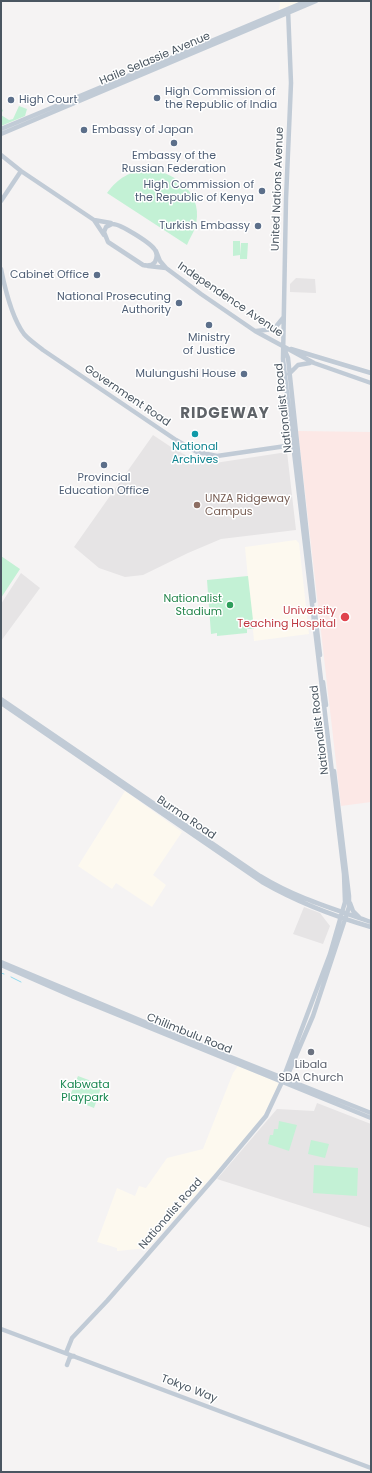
<!DOCTYPE html>
<style>
body{margin:0}
#map{position:relative;width:372px;height:1473px;overflow:hidden;background:#f5f3f3;font-family:Poppins,sans-serif}
canvas{display:block}
.frame{position:absolute;inset:0;border:2px solid #4a5661;pointer-events:none}
</style>
<div id="map">
<canvas width="372" height="1473"></canvas>
<div class="frame"></div>
</div>
<script>
const g = document.querySelector('canvas').getContext('2d');
g.lineJoin = 'round';
function paint(path, color) { g.fillStyle = color; g.fill(path, 'evenodd'); }
function strokePath(path, color, width, dash) { g.strokeStyle = color; g.lineWidth = width; g.lineCap = dash ? 'butt' : 'round'; g.setLineDash(dash || []); g.stroke(path); }
function drawText(font, color, halo, rows, align = 'center') {
  g.font = font + ' Poppins,sans-serif'; g.lineWidth = 3; g.setLineDash([]); g.textBaseline = 'middle'; g.strokeStyle = halo; g.fillStyle = color; for (const [text, x, y, turn = 0] of rows) {
    g.save(); g.translate(x, y); g.rotate((+turn || 0) * Math.PI / 180); g.textAlign = isNaN(turn) ? turn : align; if (halo) g.strokeText(text, 0, 0); g.fillText(text, 0, 0); g.restore();
  }
}
const commercial = new Path2D(`
 M280 1H303L279 11Z
 M296 540 299 543 309 634 254 641 245 547Z
 M125 791 182 832 153 875 166 885 152 907 116 883 112 889 78 866Z
 M238 1066 279 1083 260 1123 148 1248 117 1251V1248L97 1242 117 1188 135 1196 139 1186 146 1188 167 1158 203 1149 233 1073Z`);
const education = new Path2D(`
 M296 278 315 279 316 293 290 292V284Z
 M153 435 174 449 197 461 215 463 287 452 296 530 221 539 188 553 143 575 125 577 99 568 74 547Z
 M21 573 40 588 1 641V604Z
 M304 907 320 913 330 926 323 944 293 934Z
 M317 1103 371 1124V1228L217 1179 277 1109 314 1111Z`);
const medical = new Path2D(`
 M298 431 371 432V802L341 806Z`);
const green = new Path2D(`
 M19 106 27 109 25 116 1 126V109L3 110 1 115 9 120 13 119Z
 M149 169C178 173 205 196 195 228 193 234 189 239 187 245L107 193C119 177 129 172 149 169Z
 M233 241H240V255L241 243H248L247 259H240V255L233 256Z
 M1 556 20 569 1 598Z
 M248 576 254 629H247V633L217 636V633L211 634 207 580Z
 M78 1076 102 1085 94 1108 69 1098Z
 M279 1121 297 1125 289 1151 268 1144 270 1135H273L274 1129H278Z
 M311 1140 329 1144 325 1158 308 1154Z
 M314 1165 358 1168 357 1196 313 1193Z`);
const stream = new Path2D(`
 M1 973 4 974
 M11 977 21 982`);
const secondary = new Path2D(`
 M1 129 307 1
 M1 134 316 1
 M1 155 21 171 94 220 111 223
 M1 201 21 171
 M94 220 104 235
 M112 224C119 223 151 243 155 250 157 253 157 258 155 262 152 266 148 266 143 265L108 242 104 232 106 227Z
 M156 251 160 261 166 268 201 294 255 331 314 363 371 383
 M148 266 166 268
 M1 269C5 289 12 318 24 334 29 340 37 345 43 350L176 440 197 452 217 456 293 445
 M256 331 274 329 283 318
 M291 349 371 373
 M285 351 288 358 314 601
 M289 374 298 365 310 363
 M315 613 320 655
 M323 682 326 705
 M1 699 260 876C296 898 331 908 371 922
 M1 703 262 882C297 902 333 916 371 927
 M350 903 353 911 359 917
 M1 962 178 1036 371 1113
 M1 965 74 997 371 1118
 M282 1082 286 1079 313 1016 349 907V896L334 771
 M1 1329 371 1468
 M66 1353 72 1338 107 1301 215 1177 266 1116 281 1084 330 954 345 902 344 874 283 359 286 199 291 83 288 9
 M67 1365 70 1357 74 1356`);
const markers = [
 [157,98,4,"#5c6f8a"],
 [11,100,4,"#5c6f8a"],
 [84,130,4,"#5c6f8a"],
 [174,143,4,"#5c6f8a"],
 [262,191,4,"#5c6f8a"],
 [258,226,4,"#5c6f8a"],
 [97,275,4,"#5c6f8a"],
 [179,303,4,"#5c6f8a"],
 [209,325,4,"#5c6f8a"],
 [244,374,4,"#5c6f8a"],
 [195,434,4,"#0f9aa8"],
 [104,465,4,"#5c6f8a"],
 [197,505,4,"#8d6e63"],
 [230,605,4,"#2e9e5b"],
 [345,617,5,"#e0444e"],
 [311,1052,4,"#6b7280"]
];
const streetNames = [
 ["Haile Selassie Avenue",155,59,-23],
 ["United Nations Avenue",278,189,-88],
 ["Independence Avenue",230,300,34],
 ["Government Road",127,396,34],
 ["Nationalist Road",284,408,-96],
 ["Nationalist Road",320,730,-97],
 ["Burma Road",186,818,34],
 ["Chilimbulu Road",189,1034,22],
 ["Nationalist Road",171,1214,-49],
 ["Tokyo Way",189,1389,21]
];
const serviceNames = [
 ["High Commission of",165,92,"left"],
 ["the Republic of India",165,105,"left"],
 ["High Court",19,100,"left"],
 ["Embassy of Japan",92,130,"left"],
 ["Embassy of the",174,156,"center"],
 ["Russian Federation",174,169,"center"],
 ["High Commission of",254,185],
 ["the Republic of Kenya",254,198],
 ["Turkish Embassy",250,226],
 ["Cabinet Office",89,275],
 ["National Prosecuting",171,297],
 ["Authority",171,310],
 ["Ministry",209,338,"center"],
 ["of Justice",209,351,"center"],
 ["Mulungushi House",236,374],
 ["Provincial",104,478,"center"],
 ["Education Office",104,491,"center"]
];
const cultureNames = [
 ["National",195,447],
 ["Archives",195,460]
];
const educationNames = [
 ["UNZA Ridgeway",205,499],
 ["Campus",205,512]
];
const leisureNames = [
 ["Nationalist",222,599],
 ["Stadium",222,612]
];
const healthNames = [
 ["University",336,611],
 ["Teaching Hospital",336,624]
];
const worshipNames = [
 ["Libala",311,1065],
 ["SDA Church",311,1078]
];
const parkNames = [
 ["Kabwata",85,1085],
 ["Playpark",85,1098]
];
const districtNames = [
 ["RIDGEWAY",225,414]
];
paint(commercial, '#fdf9ef');
paint(education, '#e6e4e5');
paint(medical, '#fce8e6');
paint(green, '#c3f1d5');
strokePath(stream, '#90daee', 1);
strokePath(secondary, '#c1cbd6', 4.5);
for (const [x, y, r, color] of markers) { const dot = new Path2D(); dot.arc(x, y, r, 0, 2 * Math.PI); g.fillStyle = color; g.fill(dot); strokePath(dot, '#fff', 1.5); }
drawText('11px', '#4a5661', '#fff', streetNames);
drawText('11px', '#4e5e75', '#fff', serviceNames, 'right');
drawText('11px', '#0d838f', '#fff', cultureNames);
drawText('11px', '#785e54', '#fff', educationNames, 'left');
drawText('11px', '#27864d', '#fff', leisureNames, 'right');
drawText('11px', '#be3a42', '#fff', healthNames, 'right');
drawText('11px', '#5b616d', '#fff', worshipNames);
drawText('11px', '#17864f', '#fff', parkNames);
g.letterSpacing = '1px';
drawText('bold 15px', '#5f6368', '#fff', districtNames);
g.letterSpacing = '0px';
</script>
